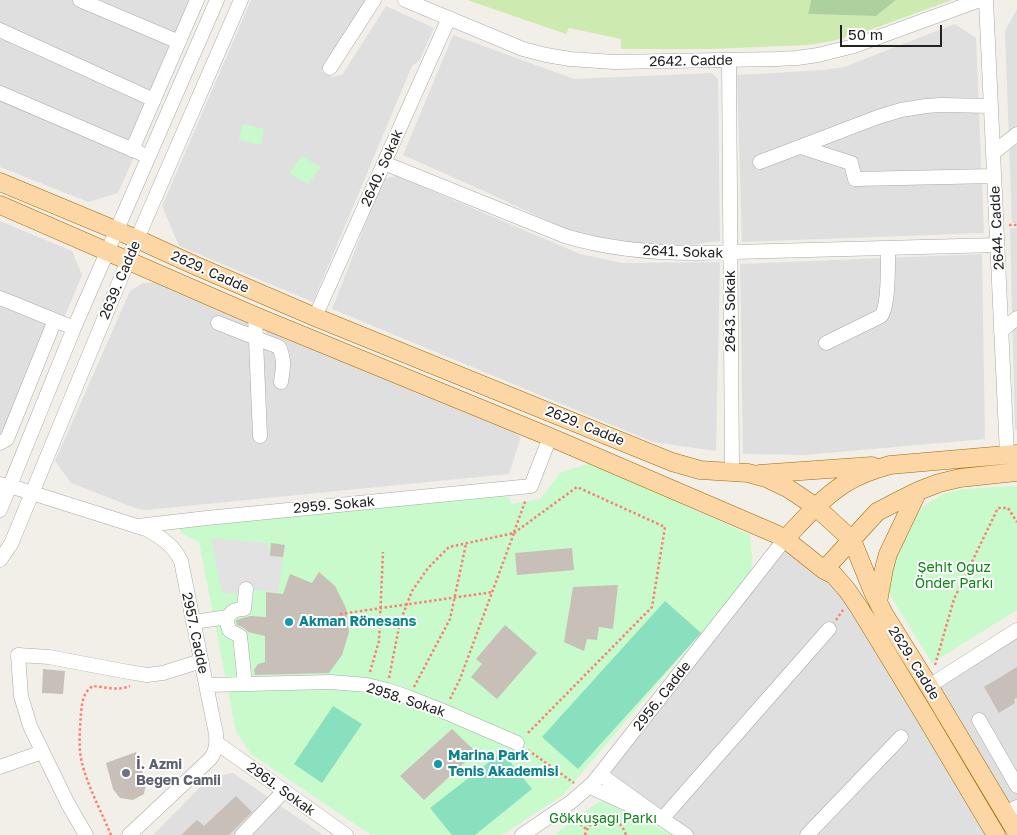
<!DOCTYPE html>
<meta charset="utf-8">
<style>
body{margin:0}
#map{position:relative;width:1017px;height:835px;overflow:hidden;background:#f2efe9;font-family:"Golos Text",sans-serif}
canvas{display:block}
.scale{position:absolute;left:840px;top:25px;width:102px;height:22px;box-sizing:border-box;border:2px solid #222;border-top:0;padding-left:6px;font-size:15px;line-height:18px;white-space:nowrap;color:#222;-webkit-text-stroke:4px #fff;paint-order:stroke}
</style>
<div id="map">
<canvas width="1017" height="835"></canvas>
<div class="scale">50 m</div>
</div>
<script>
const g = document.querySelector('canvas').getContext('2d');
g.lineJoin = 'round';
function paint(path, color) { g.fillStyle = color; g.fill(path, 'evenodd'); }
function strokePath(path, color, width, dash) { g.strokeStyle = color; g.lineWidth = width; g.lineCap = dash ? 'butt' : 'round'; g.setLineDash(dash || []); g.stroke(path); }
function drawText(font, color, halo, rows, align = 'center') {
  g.font = font + ' "Golos Text",sans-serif'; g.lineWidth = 4; g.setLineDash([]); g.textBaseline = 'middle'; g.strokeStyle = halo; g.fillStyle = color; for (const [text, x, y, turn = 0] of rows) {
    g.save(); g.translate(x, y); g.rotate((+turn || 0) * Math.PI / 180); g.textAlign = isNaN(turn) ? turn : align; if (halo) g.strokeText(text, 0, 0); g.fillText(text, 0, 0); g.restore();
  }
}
const residential = new Path2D(`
 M0 0H202L194 20 118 193 88 202 0 167Z
 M251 0H367L337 49 321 71 332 77 342 75 386 6 434 28 419 61 412 66 313 302 179 246 162 206Z
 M1017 9V223H1012L1005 31Z
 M955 24 976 38 984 233 742 242 737 75 824 70 844 67Z
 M453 35 574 79 712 73 718 79 720 241 689 245 657 246 630 244 578 235 484 191 403 155Z
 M397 176 580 254 623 263 720 262 716 451 653 442 332 309 383 179Z
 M0 221 72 251 82 275 13 440 0 448Z
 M1010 228H1017V430L1015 429Z
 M982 254 985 439 805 455 743 454 740 264Z
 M155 282 252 325 263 348 266 331 502 425 521 437 509 474 146 510 138 509 71 483 55 461 130 291 143 283Z
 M787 544 826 572 996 835H686L601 775Z
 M1017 630V833L929 686Z
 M233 773 323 835H153L210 777Z`);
const grass = new Path2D(`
 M467 0H811L808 14 876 16 896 0H952L864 32 832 41 808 45 713 49H621V39L569 28 566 34Z`);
const forest = new Path2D(`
 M811 0H896L876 16 808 14Z`);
const park = new Path2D(`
 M242 124 264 129 261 145 239 140Z
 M302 156 321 167 308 184 289 173Z
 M592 463 750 535 752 556 751 574 563 795 502 835H371L251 754 236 732 199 542 181 533 180 527 500 493 509 498 512 504 540 499 561 472Z
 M1017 486V610L932 663 887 590 893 563 911 521 922 507 943 494 963 489Z
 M604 801 673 835H554L597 803Z`);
const pitch = new Path2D(`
 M665 601 701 633 578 769 542 737Z
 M333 706 362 724 322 783 294 764Z
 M502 752 532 789 475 835H452L430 808Z`);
const parking = new Path2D(`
 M211 538 267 543 270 556 283 557 278 592 246 589V594L222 593Z`);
const building = new Path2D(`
 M271 543 285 545 283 557 270 556Z
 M572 548 574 570 517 575 515 553Z
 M319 572 335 586 346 608 349 632 342 655 329 673 255 675 254 670 258 664 265 662V636L248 632 244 628 237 625 236 620 250 616 266 617V592L283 594 290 574 312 583Z
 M618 585 613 629 599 627 597 640 587 639 584 651 564 642 573 587Z
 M505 625 537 653 497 699 471 677 482 664 476 659Z
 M1017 667V698L1014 699 1015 703 999 713 984 687Z
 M43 669 65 671 63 694 42 693Z
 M452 729 476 752 424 800 400 776Z
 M136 752 146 783 144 794 133 800 120 798 113 789 106 763Z
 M236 796 252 812 229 835H181L197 820 204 826Z`);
const path = new Path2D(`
 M1009 225H1017
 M514 532 526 499
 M514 533 577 487 665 527 652 607 527 734
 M340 614 493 592
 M836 620 843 610
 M935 665 954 599 998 508H1008L1017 522
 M370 672 379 641 383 552
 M389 678 400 622 412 591 428 568 449 547 514 533 460 679 450 699
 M414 687 450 619 466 544
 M528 750 574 783
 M573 817 587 830
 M111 835C102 813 88 787 82 763 78 747 80 729 81 713 82 703 83 692 93 686 104 687 119 691 130 686
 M585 835C592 811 619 812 626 835`);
const minor = new Path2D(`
 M80 0 179 42
 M405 0 523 49 546 55 570 59 614 62 776 59 797 58 818 55 854 46 980 0
 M986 0 1007 455
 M0 30 154 100
 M729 60 732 472
 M330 68 374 0
 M0 93 140 153
 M801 147 851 163 855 179 994 176
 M132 150 197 0
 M993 153 1017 134
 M760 162 878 117 901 110 926 106 941 105 991 106
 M384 163 565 236C608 249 652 253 697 253L997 245
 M0 298 74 328
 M255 316 260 436
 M315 317 449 18
 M218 323 279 347C285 359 283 369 281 382
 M1001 331 1017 318
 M826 343 881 316C889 306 888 262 888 248
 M0 443 7 439 55 320
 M0 484 10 486 146 529C161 537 174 546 181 561L216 734C217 743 216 752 210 759L129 835
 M0 510 74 328 217 0
 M138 526 207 518 531 486 550 437
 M0 560 11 544 137 239 241 0
 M193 622 228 617
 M245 684 240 636 230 631C223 618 230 609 244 609L246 589
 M206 685 331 682 367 685 387 690 408 697 443 711 517 743
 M929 686 1017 630
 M979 720 1017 786
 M217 743 346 835
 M0 767 42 752
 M601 775 662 819 686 835
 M590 787 636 808
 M1005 813 1017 807
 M662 819 829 629
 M86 835 68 804 30 726 21 696 18 655 49 657 123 671 147 675 163 673 201 661
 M242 835 284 791
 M522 835 571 802 593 783 785 539
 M807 835 901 737`);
const major = new Path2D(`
 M0 182 137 239 194 265 315 317 672 462 700 470 748 473 766 478 789 489 816 507 852 540 873 592 884 614 929 686 1017 833
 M0 205 255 316 550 437 776 534 785 539 824 570 834 575 847 590 860 609 924 714 996 835
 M759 474 872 466
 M785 539C803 520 821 499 844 484 858 475 875 469 890 465L1017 454
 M824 570 877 512 898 501 918 491 939 483 960 478 1017 472
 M878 602 884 569 888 554 918 491`);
const markers = [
 [289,622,5,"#0f9aa8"],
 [438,764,5,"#0f9aa8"],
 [126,773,5,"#6b7280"]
];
const streetNames = [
 ["2642. Cadde",691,61,-1],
 ["2640. Sokak",382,168,-66],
 ["2644. Cadde",997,228,-93],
 ["2641. Sokak",683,252,2],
 ["2629. Cadde",210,272,24],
 ["2639. Cadde",120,280,-67],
 ["2643. Sokak",731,311,-90],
 ["2629. Cadde",585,426,22],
 ["2959. Sokak",334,505,-5],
 ["2957. Cadde",195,633,78],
 ["2629. Cadde",914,663,58],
 ["2956. Cadde",662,696,-52],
 ["2958. Sokak",406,700,18],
 ["2961. Sokak",281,789,36]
];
const parkNames = [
 ["Şehit Oğuz",954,568],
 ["Önder Parkı",954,584],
 ["Gökkuşağı Parkı",603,819]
];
const cultureNames = [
 ["Akman Rönesans",299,622],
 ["Marina Park",448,756],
 ["Tenis Akademisi",448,772]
];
const worshipNames = [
 ["İ. Azmi",136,765],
 ["Beğen Camii",136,781]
];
paint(residential, '#e0dfdf');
paint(grass, '#cdebb0');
paint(forest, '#add19e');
paint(park, '#c8facc');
paint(pitch, '#88e0be');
paint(parking, '#e2e2e2');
paint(building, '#c7bfb8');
strokePath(minor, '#a9a9a9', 15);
strokePath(major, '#a06b00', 19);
strokePath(path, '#fa8072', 2.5, [2.5, 2.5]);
strokePath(minor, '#fff', 14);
strokePath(major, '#fcd6a4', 18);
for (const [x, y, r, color] of markers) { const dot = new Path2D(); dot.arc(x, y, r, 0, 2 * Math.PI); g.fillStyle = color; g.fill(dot); strokePath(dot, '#fff', 2); }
drawText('14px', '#222', '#fff', streetNames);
drawText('14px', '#0c8416', '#fff', parkNames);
drawText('bold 14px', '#0d838f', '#fff', cultureNames, 'left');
drawText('bold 14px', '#5b616d', '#fff', worshipNames, 'left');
</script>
